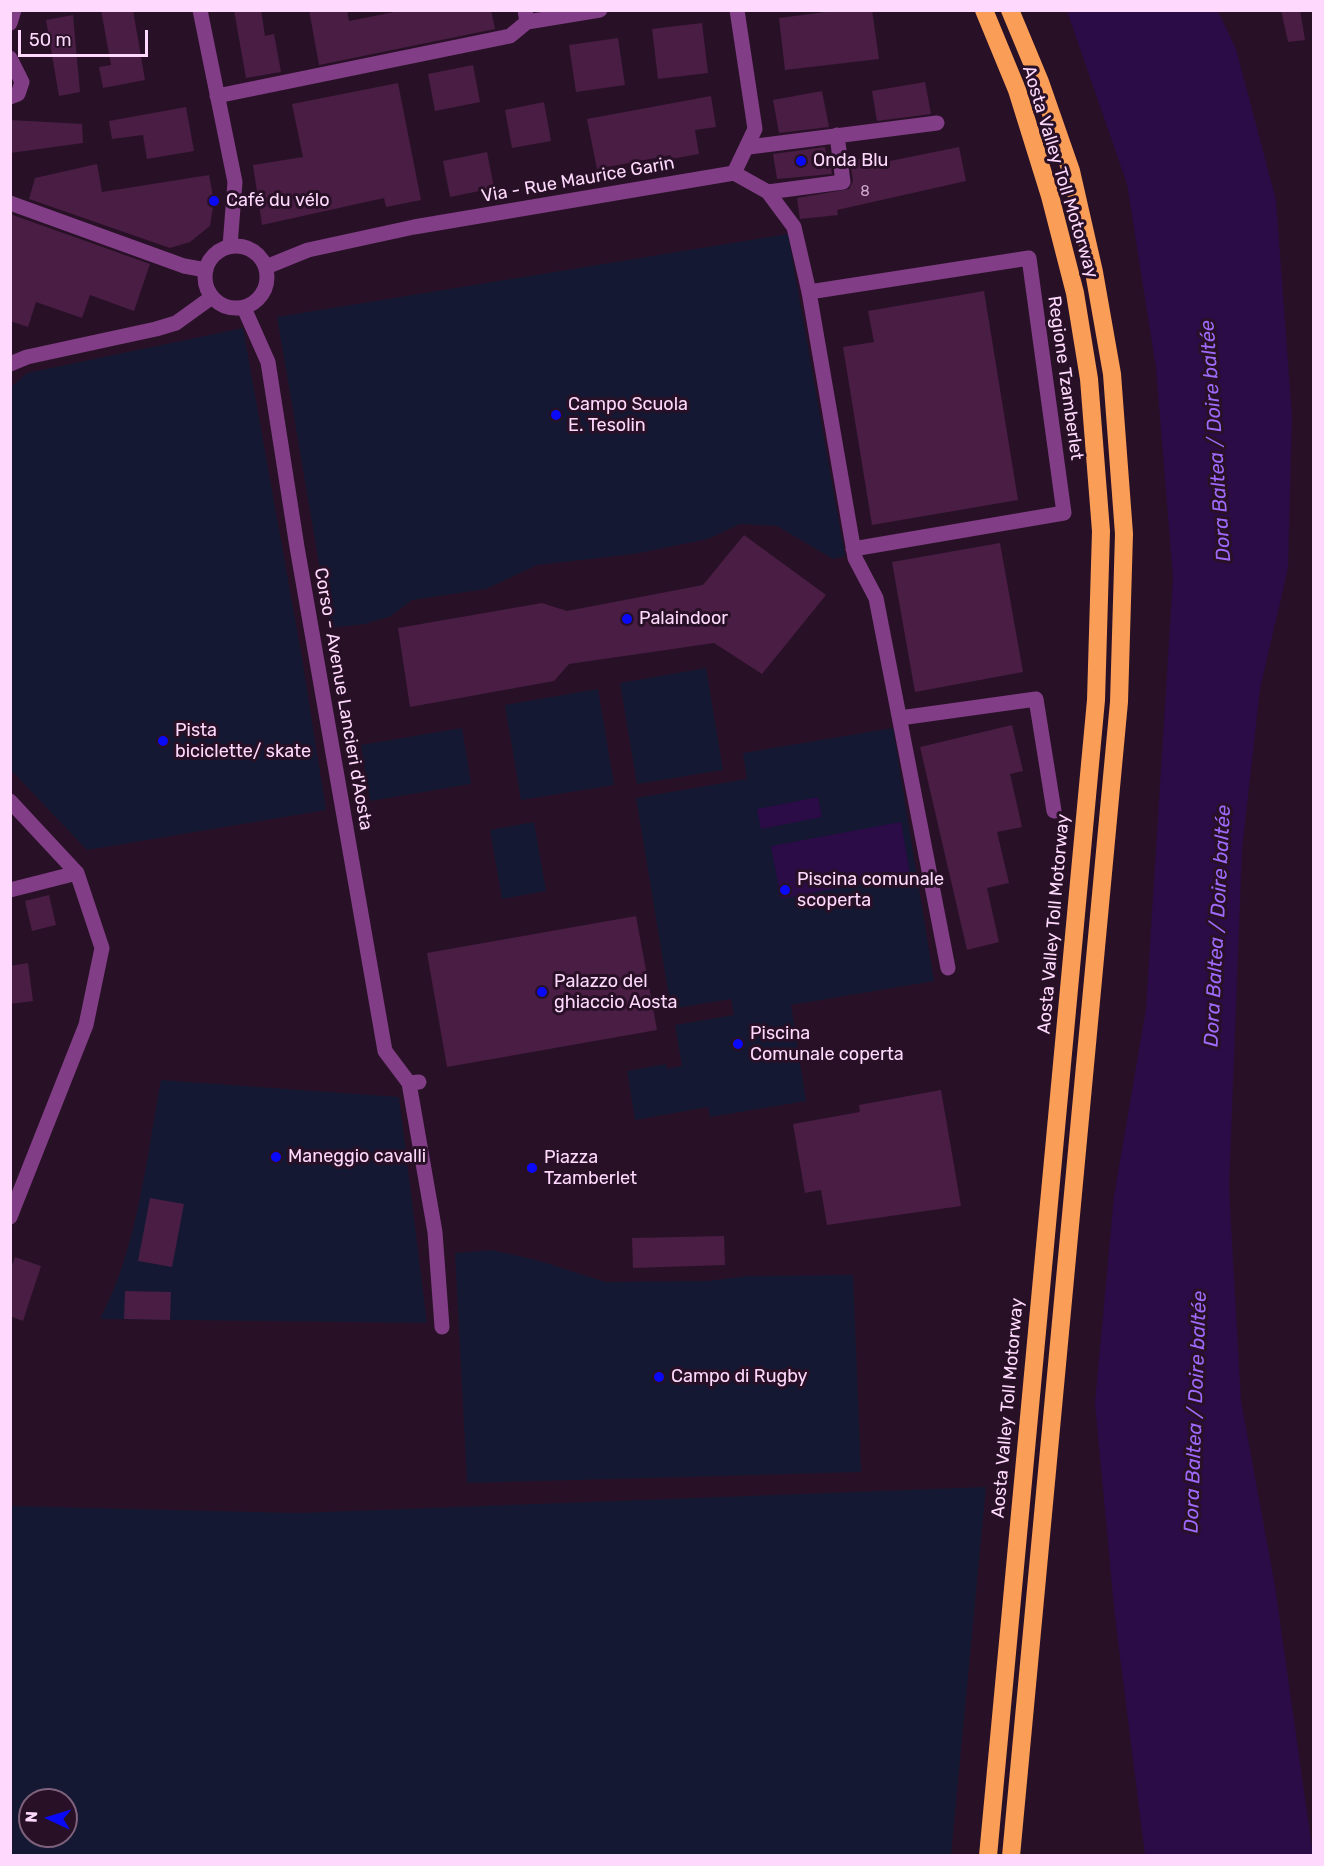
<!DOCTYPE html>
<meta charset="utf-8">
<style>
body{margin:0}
#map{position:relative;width:1324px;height:1866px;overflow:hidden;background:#281126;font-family:Rubik,sans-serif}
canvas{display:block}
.frame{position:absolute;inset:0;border:12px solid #fed9fd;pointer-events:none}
.north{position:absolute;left:18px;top:1788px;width:60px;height:60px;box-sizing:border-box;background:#281126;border:2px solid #7e617c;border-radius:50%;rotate:274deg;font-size:16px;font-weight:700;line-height:24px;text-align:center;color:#fed9fd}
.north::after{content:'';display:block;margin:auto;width:21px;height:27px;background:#0b0af8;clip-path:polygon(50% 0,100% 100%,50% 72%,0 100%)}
.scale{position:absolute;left:18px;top:30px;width:130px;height:27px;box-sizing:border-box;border:3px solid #fed9fd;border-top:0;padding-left:8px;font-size:18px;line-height:21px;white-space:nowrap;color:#fed9fd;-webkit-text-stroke:4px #281126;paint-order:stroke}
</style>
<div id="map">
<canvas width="1324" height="1866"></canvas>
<div class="frame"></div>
<div class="north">N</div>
<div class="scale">50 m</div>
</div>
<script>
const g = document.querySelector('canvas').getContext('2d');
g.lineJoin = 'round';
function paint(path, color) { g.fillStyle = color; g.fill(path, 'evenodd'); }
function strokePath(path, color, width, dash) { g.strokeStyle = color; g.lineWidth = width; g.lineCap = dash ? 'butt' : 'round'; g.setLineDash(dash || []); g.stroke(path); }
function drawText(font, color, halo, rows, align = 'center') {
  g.font = font + ' Rubik,sans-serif'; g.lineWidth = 6; g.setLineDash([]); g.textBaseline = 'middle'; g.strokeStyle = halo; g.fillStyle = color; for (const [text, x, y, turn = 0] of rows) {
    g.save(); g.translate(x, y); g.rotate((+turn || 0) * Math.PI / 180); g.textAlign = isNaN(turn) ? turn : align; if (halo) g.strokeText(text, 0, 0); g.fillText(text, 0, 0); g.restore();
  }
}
const green = new Path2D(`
 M788 234 845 556 833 559 777 526 740 524 708 539 634 554 537 565 486 589 412 600 391 616 365 624 330 628 277 317Z
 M243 328 302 658 326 810 87 850 11 770V387L27 373Z
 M706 668 723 770 637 784 620 683Z
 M598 689 614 785 521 800 505 705Z
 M462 728 471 784 370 801 361 745Z
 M893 728 934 981 791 1005 806 1101 710 1117 708 1107 635 1120 627 1071 666 1064 667 1069 682 1066 675 1025 734 1015 731 999 671 1009 636 798 747 779 743 753Z
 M534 822 546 891 502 899 490 830Z
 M161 1080 399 1097 427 1323 100 1319C138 1247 146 1159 161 1080Z
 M492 1250 540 1261 605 1282 707 1281 747 1276 853 1275 861 1472 467 1483 455 1253Z
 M986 1487 951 1855H11V1506L297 1513ZM30 1800H66V1836H30Z`);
const water = new Path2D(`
 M1067 11H1218L1236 49 1276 200 1292 416 1288 568 1260 689 1242 850 1229 1189 1241 1401 1275 1586 1313 1855H1145L1115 1617 1095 1403 1114 1196 1146 1009 1173 578 1156 368 1127 184Z
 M818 797 822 817 761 829 757 809Z
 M901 822 910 874 781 899 771 846Z`);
const building = new Path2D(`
 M101 10H133L145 80 103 88 99 67 111 65Z
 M234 10H261L265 36 274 34 281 72 246 78Z
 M309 10H347L349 21 404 10H491L495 29 319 65Z
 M841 10H872L879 59 785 70 779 18Z
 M1281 10H1300L1305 40 1288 42Z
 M73 15 80 92 59 96 46 20Z
 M702 23 708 73 658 79 652 29Z
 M618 38 625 85 576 92 569 45Z
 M473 65 480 102 435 111 428 74Z
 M925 82 931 114 877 121 872 91Z
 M398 83 421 200 386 207 384 198 262 225 253 165 303 157 292 104Z
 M822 91 829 127 779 133 773 100Z
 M711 96 716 127 695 130 699 154 671 159V155L597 169 587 119Z
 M544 102 551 141 512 148 505 110Z
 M186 107 194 151 147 159 143 135 112 139 109 121Z
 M10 120 82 124 83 143 10 153Z
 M825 147 828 165H831L832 174 777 179 773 154Z
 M959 147 966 181 837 210 838 215 800 219 797 198 849 189 853 181 850 161 883 154 885 162Z
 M487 152 494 188 450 197 443 161Z
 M97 164 102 192 209 175 214 201 210 226 190 242 170 248 29 199 35 178Z
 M10 214 150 264 134 311 90 295 82 318 36 302 28 327 10 321Z
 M984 291 1018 500 872 525 843 347 874 342 868 311Z
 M744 535 826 595 762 674 714 643 569 664 554 681 410 707 398 628 542 603 567 611 703 585Z
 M1000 543 1023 672 915 692 892 562Z
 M1012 725 1023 771 1010 774 1022 827 997 832 1009 883 987 888 999 942 967 950 920 747Z
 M49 895 56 925 32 931 25 901Z
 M636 916 657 1030 447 1067 427 953Z
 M28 963 33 1001 10 1004V966Z
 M941 1090 961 1206 827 1225 821 1190 805 1193 793 1124 860 1112 859 1105Z
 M150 1198 184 1204 172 1267 138 1261Z
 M724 1236 725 1265 633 1268 632 1238Z
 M15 1257 41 1266 23 1321 10 1316V1270Z
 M125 1291 171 1292 170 1320 124 1319Z`);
const minor = new Path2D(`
 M200 10 235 182 230 246
 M525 10 527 22 600 10
 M10 23 14 10
 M10 58 22 82 18 94 10 97
 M217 96 510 36 527 22
 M749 147 937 123
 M734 173 768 192 794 227 809 292 855 558 876 598 948 968
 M734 173 755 129 737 10
 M768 192 843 182 837 135
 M10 203 184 266 206 270
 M205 277a31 31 0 1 1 62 0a31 31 0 1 1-62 0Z
 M266 267 308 250 414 227 734 173
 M809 292 1029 258 1064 513 853 549
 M244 308 268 362 297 547 385 1051 409 1083 419 1082
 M10 364 27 357 156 329 176 323 212 297
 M900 718 1036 699 1054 811
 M10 801 77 873 102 948 86 1025 10 1217
 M10 890 77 873
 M409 1083 435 1232 442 1327`);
const highway = new Path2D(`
 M984 10 1017 90 1050 196 1075 293 1089 379 1101 531 1096 700 988 1856
 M1010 10 1040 82 1071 171 1094 272 1112 374 1124 534 1119 702 1011 1856`);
const markers = [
 [801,161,6,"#0b0af8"],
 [214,201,6,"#0b0af8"],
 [556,415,6,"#0b0af8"],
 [627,619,6,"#0b0af8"],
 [163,741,6,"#0b0af8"],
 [785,890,6,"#0b0af8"],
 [542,992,6,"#0b0af8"],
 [738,1044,6,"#0b0af8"],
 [276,1157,6,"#0b0af8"],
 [532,1168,6,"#0b0af8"],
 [659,1377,6,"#0b0af8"]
];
const numberNames = [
 ["8",865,192]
];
const poiNames = [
 ["Onda Blu",813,161],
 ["Café du vélo",226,201],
 ["Campo Scuola",568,405],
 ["E. Tesolin",568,426],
 ["Palaindoor",639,619],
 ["Pista",175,731],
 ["biciclette/ skate",175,752],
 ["Piscina comunale",797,880],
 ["scoperta",797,901],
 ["Palazzo del",554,982],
 ["ghiaccio Aosta",554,1003],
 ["Piscina",750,1034],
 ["Comunale coperta",750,1055],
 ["Maneggio cavalli",288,1157],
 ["Piazza",544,1158],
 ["Tzamberlet",544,1179],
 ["Campo di Rugby",671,1377]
];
const streetNames = [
 ["Aosta Valley Toll Motorway",1060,172,73],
 ["Via - Rue Maurice Garin",578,180,-10],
 ["Regione Tzamberlet",1065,378,82],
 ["Corso - Avenue Lancieri d'Aosta",343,699,80],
 ["Aosta Valley Toll Motorway",1054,924,-85],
 ["Aosta Valley Toll Motorway",1008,1408,-85]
];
const waterNames = [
 ["Dora Baltea / Doire baltée",1216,441,-94],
 ["Dora Baltea / Doire baltée",1218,926,-87],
 ["Dora Baltea / Doire baltée",1196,1412,-88]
];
paint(green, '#141832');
paint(water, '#2b0c46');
paint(building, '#491d44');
strokePath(minor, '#813d86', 15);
strokePath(highway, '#fa9d57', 18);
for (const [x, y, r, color] of markers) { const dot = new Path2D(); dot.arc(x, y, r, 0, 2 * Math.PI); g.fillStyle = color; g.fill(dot); strokePath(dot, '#281126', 2); }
drawText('15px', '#d1aacf', null, numberNames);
drawText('18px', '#fed9fd', '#281126', poiNames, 'left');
drawText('18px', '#fed9fd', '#281126', streetNames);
drawText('italic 20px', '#9f6afb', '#281126', waterNames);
</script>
